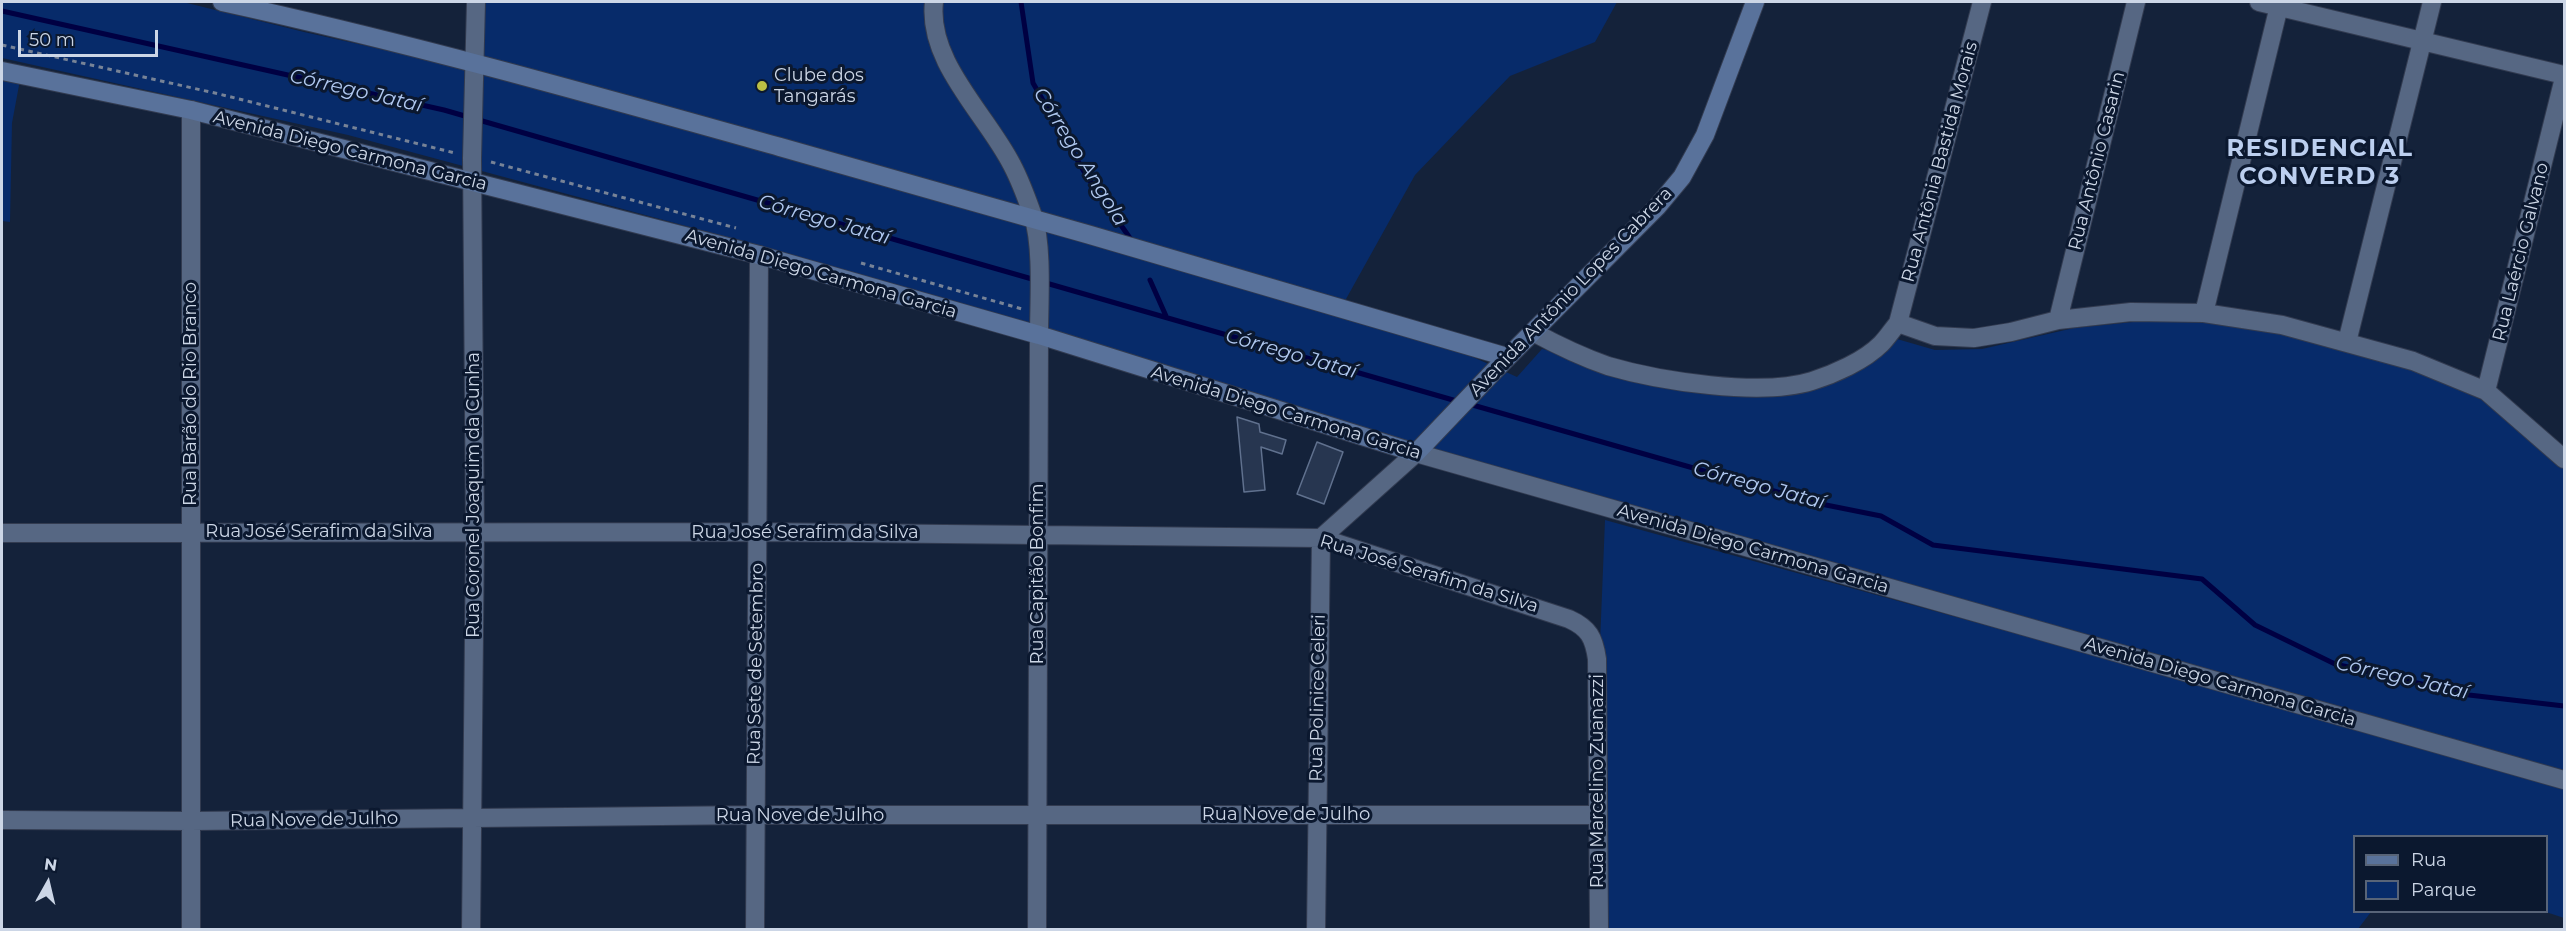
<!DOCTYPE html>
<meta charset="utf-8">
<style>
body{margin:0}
#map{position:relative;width:2566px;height:931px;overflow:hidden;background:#14223a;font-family:Montserrat,sans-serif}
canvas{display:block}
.frame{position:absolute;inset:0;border:3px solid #ccd6e6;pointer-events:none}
.legend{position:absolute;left:2353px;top:835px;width:195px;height:78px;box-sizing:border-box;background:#0b182f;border:2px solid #586478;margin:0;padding:8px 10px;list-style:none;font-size:18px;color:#ccd6e6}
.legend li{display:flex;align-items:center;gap:12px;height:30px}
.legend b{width:30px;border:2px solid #586478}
.north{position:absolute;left:18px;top:853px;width:60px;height:60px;-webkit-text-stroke:4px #0b182f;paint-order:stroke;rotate:8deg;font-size:16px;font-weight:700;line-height:24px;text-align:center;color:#ccd6e6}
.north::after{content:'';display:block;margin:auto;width:21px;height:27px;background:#ccd6e6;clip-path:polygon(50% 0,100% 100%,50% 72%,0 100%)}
.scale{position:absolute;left:18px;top:30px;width:140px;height:27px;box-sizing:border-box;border:3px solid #ccd6e6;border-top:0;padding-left:8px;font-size:18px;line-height:21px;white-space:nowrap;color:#ccd6e6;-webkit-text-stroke:4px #0b182f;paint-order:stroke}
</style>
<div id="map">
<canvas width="2566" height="931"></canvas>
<div class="frame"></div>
<ul class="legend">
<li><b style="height:8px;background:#59729b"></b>Rua</li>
<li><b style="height:16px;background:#072b6a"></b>Parque</li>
</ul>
<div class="north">N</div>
<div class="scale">50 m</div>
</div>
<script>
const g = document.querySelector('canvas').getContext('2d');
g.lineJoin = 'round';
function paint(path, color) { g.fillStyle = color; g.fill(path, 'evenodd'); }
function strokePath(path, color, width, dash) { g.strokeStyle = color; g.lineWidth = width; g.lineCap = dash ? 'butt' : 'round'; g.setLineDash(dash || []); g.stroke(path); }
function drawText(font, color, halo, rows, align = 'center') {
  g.font = font + ' Montserrat,sans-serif'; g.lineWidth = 6; g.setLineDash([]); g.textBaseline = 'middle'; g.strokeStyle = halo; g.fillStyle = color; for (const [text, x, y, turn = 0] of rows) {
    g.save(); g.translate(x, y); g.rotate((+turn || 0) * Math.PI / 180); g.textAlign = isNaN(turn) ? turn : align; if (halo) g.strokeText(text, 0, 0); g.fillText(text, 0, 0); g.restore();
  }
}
const green = new Path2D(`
 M2 2H183L304 32 462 67 1035 225 1462 352 1517 377 1542 349 1762 394 1897 339 1935 350 1982 349 2074 328 2143 321 2203 322 2278 333 2411 369 2482 400 2564 469V775L1604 504 764 247 348 135 2 58Z
 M476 2H1617L1595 42 1510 76 1415 175 1341 308 474 61Z
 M2 77 20 80 12 123 10 222 2 221Z
 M1605 520 2564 785V918L2546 912V836H2354V912H2371L2358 929H1608L1600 643Z`);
const stream = new Path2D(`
 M1021 2 1033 83 1086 175 1132 241
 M2 11 444 110 1460 402
 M1150 280 1166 316
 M1469 404 1816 503 1881 516 1933 545 2202 579 2255 625 2335 664 2469 695 2564 706`);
const building = new Path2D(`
 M1237 417 1259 424 1260 432 1286 440 1282 454 1261 447 1265 490 1244 492Z
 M1317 442 1343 452 1324 504 1297 494Z`);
const path = new Path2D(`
 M2 45 219 94 455 153
 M491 162 736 228
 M861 263 1022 309`);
const minor = new Path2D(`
 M934 2C927 62 987 115 1012 165 1020 180 1027 199 1033 216 1043 247 1039 302 1039 335L1037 930
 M2259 2 2564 75
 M2204 313 2280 2
 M2058 320 2136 2
 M1898 323 1935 336 1974 338 2011 332 2058 320 2131 312 2204 313 2282 325 2413 361 2486 391 2564 459
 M1533 332C1557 345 1582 357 1608 366 1659 381 1761 397 1812 381 1834 374 1864 361 1881 344 1887 338 1892 330 1898 323L1982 2
 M2347 342 2432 2
 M2486 391 2564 78
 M2 533 757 532 1321 538 1569 619C1589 628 1594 638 1597 659L1599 930
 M1321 538 1416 453
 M2 820 191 821 755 815H1598
 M191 930V110
 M471 930 475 534 472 158 476 2
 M755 930 759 255
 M1316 930 1321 538`);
const tertiary = new Path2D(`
 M1416 453 2564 780`);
const secondary = new Path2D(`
 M222 2C410 43 594 95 780 147 1023 215 1265 285 1507 357
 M2 71 191 110 759 255 1039 335 1416 453 1494 371 1657 207 1682 177 1705 135 1755 2`);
const markers = [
 [762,86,6,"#bcbf44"]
];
const poiNames = [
 ["Clube dos",774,76],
 ["Tangarás",774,97]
];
const streetNames = [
 ["Avenida Diego Carmona Garcia",350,151,14],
 ["Rua Antônio Casarin",2097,161,-76],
 ["Rua Antônia Bastida Morais",1940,162,-75],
 ["Rua Laércio Galvano",2521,252,-76],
 ["Avenida Diego Carmona Garcia",821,274,16],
 ["Avenida Antônio Lopes Cabrera",1571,292,-46],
 ["Rua Barão do Rio Branco",191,394,-90],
 ["Avenida Diego Carmona Garcia",1286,413,17],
 ["Rua Coronel Joaquim da Cunha",474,495,-90],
 ["Rua José Serafim da Silva",319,532],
 ["Rua José Serafim da Silva",805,533],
 ["Avenida Diego Carmona Garcia",1753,549,16],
 ["Rua Capitão Bonfim",1038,574,-90],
 ["Rua José Serafim da Silva",1429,574,17],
 ["Rua Sete de Setembro",756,664,-89],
 ["Avenida Diego Carmona Garcia",2220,682,16],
 ["Rua Polinice Celeri",1318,698,-89],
 ["Rua Marcelino Zuanazzi",1598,781,-90],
 ["Rua Nove de Julho",1286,815],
 ["Rua Nove de Julho",800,816],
 ["Rua Nove de Julho",314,820,-1]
];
const waterNames = [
 ["Córrego Jataí",356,91,13],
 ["Córrego Angola",1080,157,58],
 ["Córrego Jataí",824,220,16],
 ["Córrego Jataí",1291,354,16],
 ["Córrego Jataí",1759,486,15],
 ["Córrego Jataí",2402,678,13]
];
const districtNames = [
 ["RESIDENCIAL",2320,149],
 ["CONVERD 3",2320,177]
];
paint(green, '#072b6a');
strokePath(stream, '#000042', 5);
paint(building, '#273650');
strokePath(building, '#60718e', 1.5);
strokePath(minor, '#323b50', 20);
strokePath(tertiary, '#323b50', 20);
strokePath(secondary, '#323b50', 20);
strokePath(path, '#778397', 3, [4.5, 4.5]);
strokePath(minor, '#566783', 18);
strokePath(tertiary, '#566783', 18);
strokePath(secondary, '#59729b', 18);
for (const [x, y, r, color] of markers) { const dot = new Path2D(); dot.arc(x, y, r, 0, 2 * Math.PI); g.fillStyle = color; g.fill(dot); strokePath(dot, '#0b182f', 2); }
drawText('18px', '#ccd6e6', '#0b182f', poiNames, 'left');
drawText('18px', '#ccd6e6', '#0b182f', streetNames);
drawText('italic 20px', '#b0c8f0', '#0b182f', waterNames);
g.letterSpacing = '1.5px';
drawText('bold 24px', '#bccfef', '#0b182f', districtNames);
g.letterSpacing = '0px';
</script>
